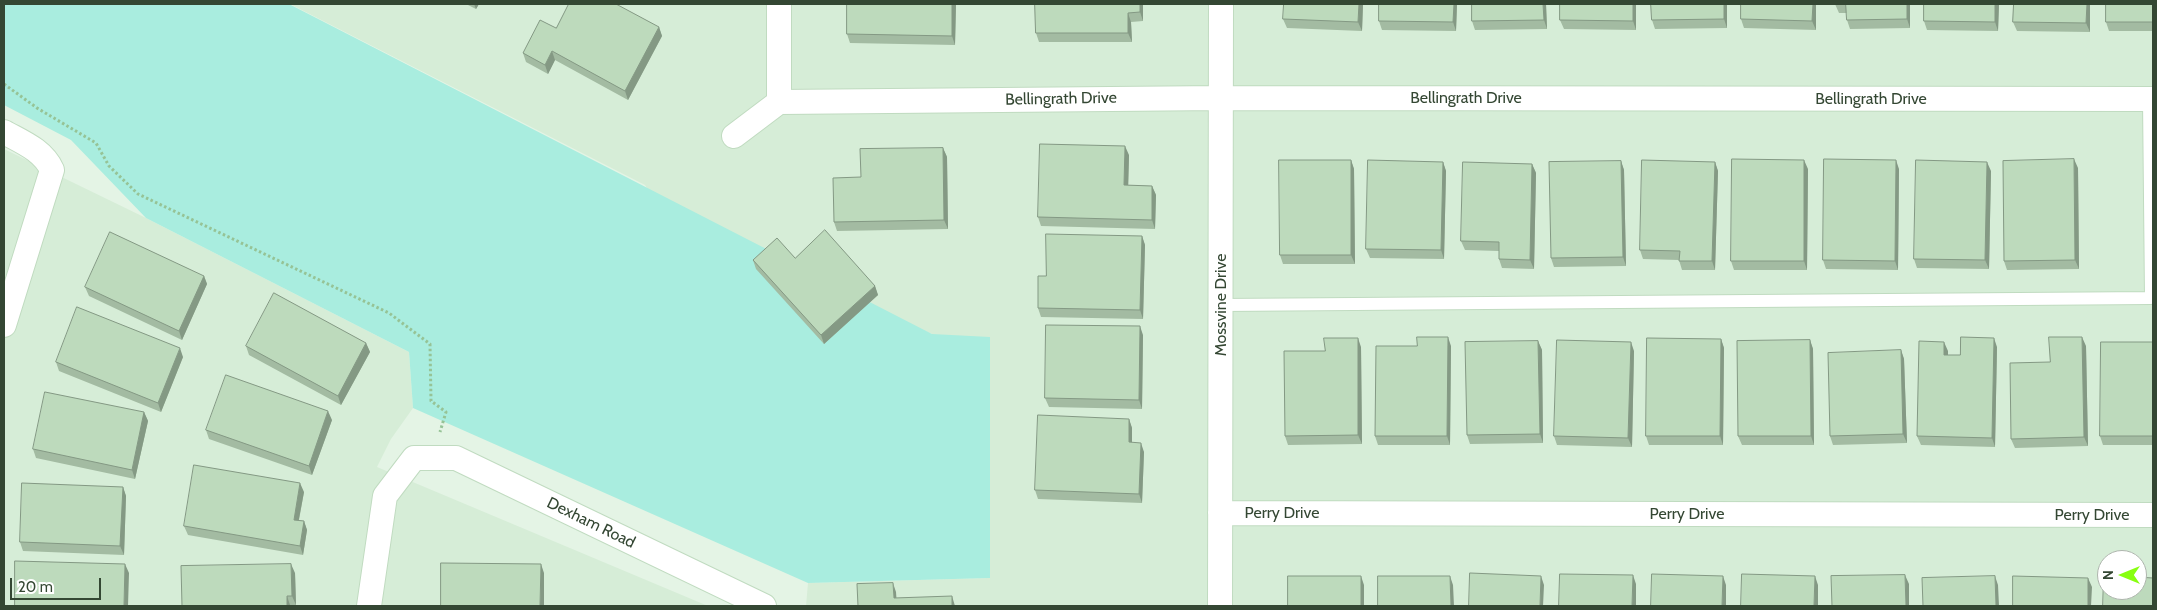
<!DOCTYPE html>
<style>
body{margin:0}
#map{position:relative;width:2157px;height:610px;overflow:hidden;background:#e4f4e5;font-family:Cabin,sans-serif}
canvas{display:block}
.frame{position:absolute;inset:0;border:5px solid #344733;pointer-events:none}
.north{position:absolute;left:2097px;top:550px;width:50px;height:50px;box-sizing:border-box;background:#fff;border:1px solid #aeb5ad;border-radius:50%;rotate:270deg;font-size:14px;font-weight:700;line-height:20px;text-align:center;color:#344733}
.north::after{content:'';display:block;margin:auto;width:18px;height:22px;background:#88ff10;clip-path:polygon(50% 0,100% 100%,50% 72%,0 100%)}
.scale{position:absolute;left:10px;top:578px;width:91px;height:22px;box-sizing:border-box;border:2px solid #344733;border-top:0;padding-left:6px;font-size:15px;line-height:18px;white-space:nowrap;color:#344733;-webkit-text-stroke:4px #fff;paint-order:stroke}
</style>
<div id="map">
<canvas width="2157" height="610"></canvas>
<div class="frame"></div>
<div class="north">N</div>
<div class="scale">20 m</div>
</div>
<script>
const g = document.querySelector('canvas').getContext('2d');
g.lineJoin = 'round';
function paint(path, color) { g.fillStyle = color; g.fill(path, 'evenodd'); }
function strokePath(path, color, width, dash) { g.strokeStyle = color; g.lineWidth = width; g.lineCap = dash ? 'butt' : 'round'; g.setLineDash(dash || []); g.stroke(path); }
function drawText(font, color, halo, rows, align = 'center') {
  g.font = font + ' Cabin,sans-serif'; g.lineWidth = 4; g.setLineDash([]); g.textBaseline = 'middle'; g.strokeStyle = halo; g.fillStyle = color; for (const [text, x, y, turn = 0] of rows) {
    g.save(); g.translate(x, y); g.rotate((+turn || 0) * Math.PI / 180); g.textAlign = isNaN(turn) ? turn : align; if (halo) g.strokeText(text, 0, 0); g.fillText(text, 0, 0); g.restore();
  }
}
const residential = new Path2D(`
 M290 4H2153V606H806L808 583 990 578 932 334 674 232 645 185ZM2107 560H2137V590H2107Z
 M4 149 146 218 409 352 413 408 391 439 377 467 708 606H4Z`);
const green = new Path2D(`
 M4 4H289L932 334 990 337V578L808 583 413 408 409 352 146 218 71 140 4 105Z`);
const path = new Path2D(`
 M4 84 37 108 96 143 109 166 138 194 389 313 430 344 431 401 446 412 440 432`);
const lane = new Path2D(`
 M1221 305 2151 298 2149 99`);
const street = new Path2D(`
 M779 102 1221 98 2153 99
 M779 102V4
 M4 132C22 142 43 150 52 170L4 325
 M734 136 779 102
 M1220 513 2153 515
 M369 606 385 496 414 458H456L764 606
 M1220 606 1221 4`);
const wall = new Path2D(`
 M466 4H479L476 9Z
 M956 4 955 45 850 43 847 34Z
 M1035 4H1143V21L1131 22 1132 42H1039L1036 33Z
 M1363 4 1362 31 1287 28 1283 19Z
 M1379 4H1457L1456 31 1382 30 1379 21Z
 M1472 4H1546L1547 29 1475 30 1472 21Z
 M1636 4V30L1564 29 1560 20Z
 M1651 4H1727V28L1655 29 1652 20Z
 M1741 4H1816V30L1744 28 1741 19Z
 M1835 4H1910V28L1850 29 1847 20V13H1839Z
 M1999 4 1998 31 1927 30 1924 21Z
 M2014 4H2090V32L2017 31 2013 22Z
 M2153 4V31H2109L2106 22Z
 M659 27 662 36 628 100 555 60 548 74 526 62 523 53 556 28Z
 M943 148 947 157 948 229 837 231 834 222 861 177Z
 M1129 155 1128 185 1152 186 1156 195 1155 229 1041 226 1038 217Z
 M1351 160 1354 169 1355 264H1283L1280 255Z
 M1621 161 1624 170 1626 266 1554 267 1551 258Z
 M1443 162 1446 171 1444 259 1370 258 1366 249Z
 M1715 162 1718 171 1715 270H1682L1679 260 1643 259 1640 250Z
 M1532 164 1536 173 1534 269 1502 268 1499 259V251L1465 250 1461 241Z
 M2078 168 2079 269 2007 270 2004 261Z
 M1808 169 1807 270H1734L1731 261Z
 M1899 169 1898 270 1826 269 1823 260Z
 M1991 171 1989 269 1917 268 1914 259Z
 M1142 236 1145 245 1143 319 1041 317 1038 308 1046 276Z
 M795 258 875 286 878 295 824 344 756 269 753 260Z
 M204 276 207 284 182 340 89 296 85 287Z
 M1143 335 1142 409 1049 407 1045 398Z
 M1721 339 1724 348 1723 445H1649L1646 436Z
 M1810 340 1813 349 1814 445H1742L1738 436Z
 M1538 341 1542 350 1543 443 1470 444 1467 435Z
 M2153 342V445H2103L2100 436Z
 M366 343 370 352 341 405 249 355 246 346Z
 M1417 346H1451L1450 445H1378L1375 436Z
 M2086 346 2088 446 2015 448 2011 439 2050 362Z
 M1361 347 1362 444 1288 445 1285 436 1325 351Z
 M1997 347 1995 447 1921 445 1917 436 1948 351V355H1960Z
 M1901 350 1904 359 1907 443 1833 445 1830 436Z
 M1634 351 1632 447 1557 445 1554 436Z
 M183 357 161 412 59 371 56 362Z
 M144 412 148 421 135 479 36 458 33 449Z
 M1129 419 1132 428V443L1144 452 1142 503 1038 499 1035 490Z
 M332 420 312 475 209 439 206 430Z
 M123 487 126 496 124 555 23 551 20 542Z
 M304 492 299 520 304 521 307 530 303 555 188 535 184 526Z
 M295 573 296 605H290V606H182Z`);
const shadedWall = new Path2D(`
 M474 4H479L476 9Z
 M952 4H956L955 45 952 36Z
 M1140 4H1143V21L1140 12Z
 M1359 4H1363L1362 31 1358 22Z
 M1454 4H1457L1456 31 1453 22Z
 M1543 4H1546L1547 29 1544 20Z
 M1633 4H1636V30L1633 21Z
 M1724 4H1727V28L1724 19Z
 M1813 4H1816V30L1812 21Z
 M1907 4H1910V28L1907 19Z
 M1995 4H1999L1998 31 1995 22Z
 M2087 4H2090V32L2086 23Z
 M1128 13 1131 22 1132 42 1128 33Z
 M659 27 662 36 628 100 625 91Z
 M552 51 555 60 548 74 545 65Z
 M1125 146 1129 155 1128 194 1124 185Z
 M943 148 947 157 948 229 944 220Z
 M2074 159 2078 168 2079 269 2075 260Z
 M1351 160 1354 169 1355 264 1351 255Z
 M1804 160 1808 169 1807 270 1804 261Z
 M1896 160 1899 169 1898 270 1895 261Z
 M1621 161 1624 170 1626 266 1623 257Z
 M1443 162 1446 171 1444 259 1441 250Z
 M1715 162 1718 171 1715 270 1712 261Z
 M1987 162 1991 171 1989 269 1985 260Z
 M1532 164 1536 173 1534 269 1530 260Z
 M1152 186 1156 195 1155 229 1152 220Z
 M1142 236 1145 245 1143 319 1140 310Z
 M204 276 207 284 182 340 179 331Z
 M875 286 878 295 824 344 821 335Z
 M1140 326 1143 335 1142 409 1139 400Z
 M1448 337 1451 346 1450 445 1447 436Z
 M2082 337 2086 346 2088 446 2084 437Z
 M1358 338 1361 347 1362 444 1358 435Z
 M1994 338 1997 347 1995 447 1992 438Z
 M1721 339 1724 348 1723 445 1720 436Z
 M1810 340 1813 349 1814 445 1811 436Z
 M1538 341 1542 350 1543 443 1540 434Z
 M1631 342 1634 351 1632 447 1628 438Z
 M1944 342 1948 351V364L1944 355Z
 M366 343 370 352 341 405 338 396Z
 M180 348 183 357 161 412 158 403Z
 M1901 350 1904 359 1907 443 1903 434Z
 M328 411 332 420 312 475 309 466Z
 M144 412 148 421 135 479 132 470Z
 M1129 419 1132 428V451L1129 442Z
 M1141 443 1144 452 1142 503 1139 494Z
 M300 483 304 492 297 529 294 520Z
 M123 487 126 496 124 555 120 546Z
 M304 521 307 530 303 555 300 546Z
 M125 564 129 573 128 606H124Z
 M291 564 295 573 296 605 292 596Z
 M541 564 544 573V606H540Z
 M1633 575 1636 584V606H1632Z
 M1905 575 1909 584V606H1906Z
 M1361 576 1364 585V606H1361Z
 M1450 576 1453 585 1454 606H1451Z
 M1541 576 1544 585 1543 606H1540Z
 M1723 576 1726 585V606H1722Z
 M1815 576 1818 585V606H1814Z
 M1995 576 1998 585 1999 606H1996Z
 M2088 578 2092 587 2091 606H2088Z
 M893 583 896 592 897 606 894 598Z
 M287 596 290 605V606H287Z
 M952 596 955 606H952Z`);
const building = new Path2D(`
 M569 4H616L659 27 625 91 552 51 545 65 523 53 540 20 556 28Z
 M847 4H952V36L847 34Z
 M1035 4H1140V12L1128 13V33H1036Z
 M1284 4H1359L1358 22 1283 19Z
 M1379 4H1454L1453 22 1379 21Z
 M1472 4H1543L1544 20 1472 21Z
 M1560 4H1633V21L1560 20Z
 M1651 4H1724V19L1652 20Z
 M1741 4H1813L1812 21 1741 19Z
 M1846 4H1907V19L1847 20Z
 M1924 4H1995V22L1924 21Z
 M2014 4H2087L2086 23 2013 22Z
 M2106 4H2153V22H2106Z
 M1040 144 1125 146 1124 185 1152 186V220L1038 217Z
 M943 148 944 220 834 222 833 178 861 177 860 149Z
 M1732 159 1804 160V261H1731Z
 M1824 159 1896 160 1895 261 1823 260Z
 M2074 159 2075 260 2004 261 2003 161Z
 M1279 160H1351V255H1280Z
 M1368 160 1443 162 1441 250 1366 249Z
 M1642 160 1715 162 1712 261H1679L1680 251 1640 250Z
 M1916 160 1987 162 1985 260 1914 259Z
 M1621 161 1623 257 1551 258 1549 162Z
 M1463 162 1532 164 1530 260 1499 259V242L1461 241Z
 M825 230 875 286 821 335 753 260 777 238 795 258Z
 M110 232 204 276 179 331 85 287Z
 M1046 234 1142 236 1140 310 1038 308V276H1046Z
 M274 293 366 343 338 396 246 346Z
 M77 307 180 348 158 403 56 362Z
 M1046 325 1140 326 1139 400 1045 398Z
 M1417 337H1448L1447 436H1375L1376 346H1417Z
 M1961 337 1994 338 1992 438 1917 436 1919 341 1944 342V355H1960Z
 M2049 337H2082L2084 437 2011 439 2010 363 2050 362Z
 M1324 338H1358V435L1285 436 1284 351H1325Z
 M1647 338 1721 339 1720 436H1646Z
 M1557 340 1631 342 1628 438 1554 436Z
 M1810 340 1811 436H1738L1737 341Z
 M1538 341 1540 434 1467 435 1465 342Z
 M2101 342H2153V436H2100Z
 M1901 350 1903 434 1830 436 1828 353Z
 M226 375 328 411 309 466 206 430Z
 M45 392 144 412 132 470 33 449Z
 M1038 415 1129 419V442L1141 443 1139 494 1035 490Z
 M194 465 300 483 294 520 304 521 300 546 184 526Z
 M22 483 123 487 120 546 20 542Z
 M15 561 125 564 124 606H15Z
 M441 563 541 564 540 606H441Z
 M291 564 292 596H287V606H182L181 566Z
 M1470 573 1541 576 1540 606H1469Z
 M1560 574 1633 575 1632 606H1559Z
 M1652 574 1723 576 1722 606H1651Z
 M1742 574 1815 576 1814 606H1741Z
 M1905 575 1906 606H1832L1831 576Z
 M1288 576H1361V606H1288Z
 M1378 576H1450L1451 606H1378Z
 M1995 576 1996 606H1923L1922 578Z
 M2013 576 2088 578V606H2013Z
 M2104 577H2107V590H2137V577L2153 578V606H2103Z
 M893 583 894 598 952 596V606H858L857 584Z`);
const streetNames = [
 ["Bellingrath Drive",1466,98],
 ["Bellingrath Drive",1061,99,-1],
 ["Bellingrath Drive",1871,99],
 ["Mossvine Drive",1221,305,-90],
 ["Perry Drive",1282,513],
 ["Perry Drive",1687,514],
 ["Perry Drive",2092,515],
 ["Dexham Road",591,523,26]
];
paint(residential, '#d6edd7');
paint(green, '#a9eddf');
strokePath(lane, '#c0dbc0', 14);
strokePath(street, '#c0dbc0', 26);
strokePath(path, '#96c396', 3, [2.5, 2.5]);
strokePath(lane, '#fff', 12);
strokePath(street, '#fff', 24);
paint(wall, '#a3bba2');
paint(shadedWall, '#849984');
paint(building, '#bddabc');
strokePath(building, '#849984', 1);
drawText('16px', '#344733', '#fff', streetNames);
</script>
